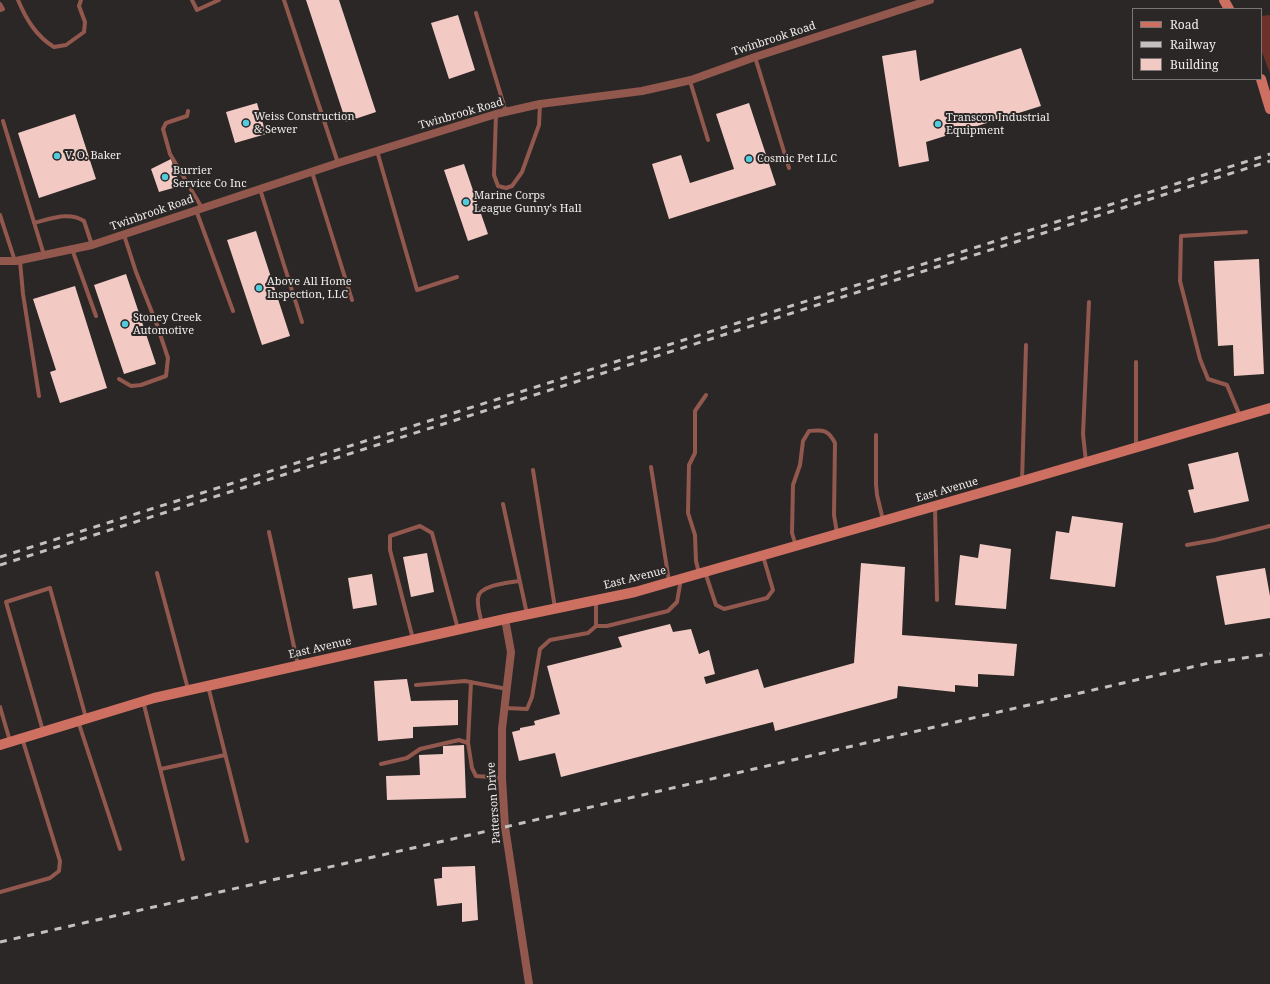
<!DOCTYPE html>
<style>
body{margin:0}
#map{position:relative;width:1270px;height:984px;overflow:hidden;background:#2b2726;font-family:"Noto Serif",serif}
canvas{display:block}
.legend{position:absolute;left:1132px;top:8px;width:130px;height:72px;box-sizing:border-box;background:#2b2726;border:1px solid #797675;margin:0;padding:5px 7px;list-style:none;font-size:12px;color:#efecec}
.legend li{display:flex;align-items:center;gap:8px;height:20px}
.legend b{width:20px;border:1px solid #797675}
</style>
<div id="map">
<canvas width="1270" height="984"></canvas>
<ul class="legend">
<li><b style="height:5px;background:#cd7062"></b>Road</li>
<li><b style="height:5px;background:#c4c0c0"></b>Railway</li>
<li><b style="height:11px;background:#f2cac3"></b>Building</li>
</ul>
</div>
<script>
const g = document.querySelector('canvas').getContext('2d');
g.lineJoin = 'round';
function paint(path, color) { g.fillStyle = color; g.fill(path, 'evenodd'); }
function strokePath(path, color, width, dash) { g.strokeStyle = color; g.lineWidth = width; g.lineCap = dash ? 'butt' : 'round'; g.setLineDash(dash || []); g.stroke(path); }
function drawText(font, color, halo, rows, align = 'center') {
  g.font = font + ' "Noto Serif",serif'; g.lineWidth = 4; g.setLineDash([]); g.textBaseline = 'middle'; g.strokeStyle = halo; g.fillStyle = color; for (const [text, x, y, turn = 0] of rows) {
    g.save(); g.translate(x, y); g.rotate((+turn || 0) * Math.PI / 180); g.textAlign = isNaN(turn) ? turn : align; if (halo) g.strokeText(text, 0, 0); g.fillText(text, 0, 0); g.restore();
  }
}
const green = new Path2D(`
 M1270 15V73L1261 50V16Z`);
const building = new Path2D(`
 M306 0H339L376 112 346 122Z
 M458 15 475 70 449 79 431 23Z
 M1021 48 1041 106 926 142 929 161 899 167 882 56 916 50 920 81Z
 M257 103 266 134 235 143 226 112Z
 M749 103 776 185 669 219 652 164 681 155 690 183 734 169 716 114Z
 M75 114 96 179 39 198 18 133Z
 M171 159 180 186 159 192 151 169Z
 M464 164 488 234 468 241 444 170Z
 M256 231 290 336 262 345 227 240Z
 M1259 259 1264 374 1234 376 1233 345 1218 346 1214 261Z
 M126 274 156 364 124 374 94 285Z
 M75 286 107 388 60 403 50 372 56 370 33 299Z
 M1238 452 1249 501 1194 513 1188 490 1194 489 1188 464Z
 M1072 516 1123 523 1115 587 1050 579 1056 531 1069 533Z
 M980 544 1011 549 1006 609 955 605 960 555 978 558Z
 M427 553 434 592 411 597 403 557Z
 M861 563 905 567 902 635 1017 644 1014 676 978 674V687L955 685V692L898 686 897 698 775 731 773 722 561 777 555 753 519 761 512 732 520 730V728L535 725 534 721 560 714 547 666 622 647 618 637 670 624 673 632 691 629 699 654 709 650 715 674 704 677 706 684 758 669 764 688 854 663Z
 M1265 568 1270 596V618L1225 625 1216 576Z
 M372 574 377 605 353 609 348 578Z
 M407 679 411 701 458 700V725L413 727V738L378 741 374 681Z
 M464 745 466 798 387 800 386 776 420 775 419 755 443 754V746Z
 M475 866 478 920 462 922V903L437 906 434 879 442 878V867Z`);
const lane = new Path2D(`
 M18 0C26 19 36 36 54 47L66 45 84 32 85 22 79 6 81 0
 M192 0 197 10 219 0
 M284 0 338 163
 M0 4 3 9 0 10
 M476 13 506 112
 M755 57 789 168
 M690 81 708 140
 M188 111 187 116 166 123 163 129 170 154 202 208
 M496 114 494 175 498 186 506 188 512 186 522 172 539 125 540 104
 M3 121 44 255
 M377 151 417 290 457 277
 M312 172 352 300
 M260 189 302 322
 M196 210 233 311
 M0 215 15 261
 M34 223C50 219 69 211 84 221L92 245
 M72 249 96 316
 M20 261 23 294 39 396
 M119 379 131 386 141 385 166 376 168 358 157 325 136 272 124 235
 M1240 416 1227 385 1208 379 1200 359 1180 281 1181 236 1246 232
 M876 435V484L877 495 883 520
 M1136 447V362
 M1086 462 1083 434 1089 302
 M651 467 669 581
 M533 470 555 608
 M1022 481 1026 345
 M503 504 527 614
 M935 506 937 600
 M269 532 298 665
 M1187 545 1215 540 1270 526
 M796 546 792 533 793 485 800 465 803 441 809 431C823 430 828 429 835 443L834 515 837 533
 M705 572 716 605 724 609 767 598 773 590 763 556
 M157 573 188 689
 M699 573 696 561 695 535 688 513 689 465 695 453V411L706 395
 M482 624C480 616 477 606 478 598 479 585 508 583 520 581
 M596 626H607L668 611 677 602 681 579
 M413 639 390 550V536L420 526 432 533 458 629
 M416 685 465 681 507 689
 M208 686 247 841
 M143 701 183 859
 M0 707 10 741
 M505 708 527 709 532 697 540 649 550 640 588 633 596 626V601
 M78 721 120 849
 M43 731 6 602 50 588 86 718
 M468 743 471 682
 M381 764 407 758 420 749 459 740 468 743 472 768 476 776 502 778
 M161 769 225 755
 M0 892 50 878 59 871 60 861 22 738`);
const street = new Path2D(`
 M0 261H16L92 245 338 163 496 114 540 104 642 91 691 80 755 57 930 0
 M505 619 511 652 502 729V778L505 827 529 984`);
const secondary = new Path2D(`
 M1224 0 1229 9
 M1261 79 1270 109
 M0 745 154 698 505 619 635 592 1022 481 1270 408`);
const rail = new Path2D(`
 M0 557 1270 154
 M0 565 1270 161
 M0 942 505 827 1209 663 1270 654`);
const markers = [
 [246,123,4,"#54cadd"],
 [938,124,4,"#54cadd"],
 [57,156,4,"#54cadd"],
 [749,159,4,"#54cadd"],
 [165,177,4,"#54cadd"],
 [466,202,4,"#54cadd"],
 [259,288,4,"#54cadd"],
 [125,324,4,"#54cadd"]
];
const streetNames = [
 ["Twinbrook Road",774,39,-18],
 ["Twinbrook Road",461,114,-16],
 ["Twinbrook Road",152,213,-19],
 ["East Avenue",947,490,-16],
 ["East Avenue",635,578,-14],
 ["East Avenue",320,648,-13],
 ["Patterson Drive",494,803,-94]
];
const poiNames = [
 ["Weiss Construction",254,117],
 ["& Sewer",254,130],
 ["Transcon Industrial",946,118],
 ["Equipment",946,131],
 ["V. O. Baker",65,156],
 ["Cosmic Pet LLC",757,159],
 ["Burrier",173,171],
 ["Service Co Inc",173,184],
 ["Marine Corps",474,196],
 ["League Gunny's Hall",474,209],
 ["Above All Home",267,282],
 ["Inspection, LLC",267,295],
 ["Stoney Creek",133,318],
 ["Automotive",133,331]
];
paint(green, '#6c3229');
paint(building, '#f2cac3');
strokePath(lane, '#92584e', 4);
strokePath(street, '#92584e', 8);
strokePath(secondary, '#cd7062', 10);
strokePath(rail, '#c4c0c0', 3, [7, 7]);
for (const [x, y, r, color] of markers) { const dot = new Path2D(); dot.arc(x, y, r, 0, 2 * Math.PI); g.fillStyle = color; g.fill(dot); strokePath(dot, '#2b2726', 1.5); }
drawText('11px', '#efecec', '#2b2726', streetNames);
drawText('11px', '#efecec', '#2b2726', poiNames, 'left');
</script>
